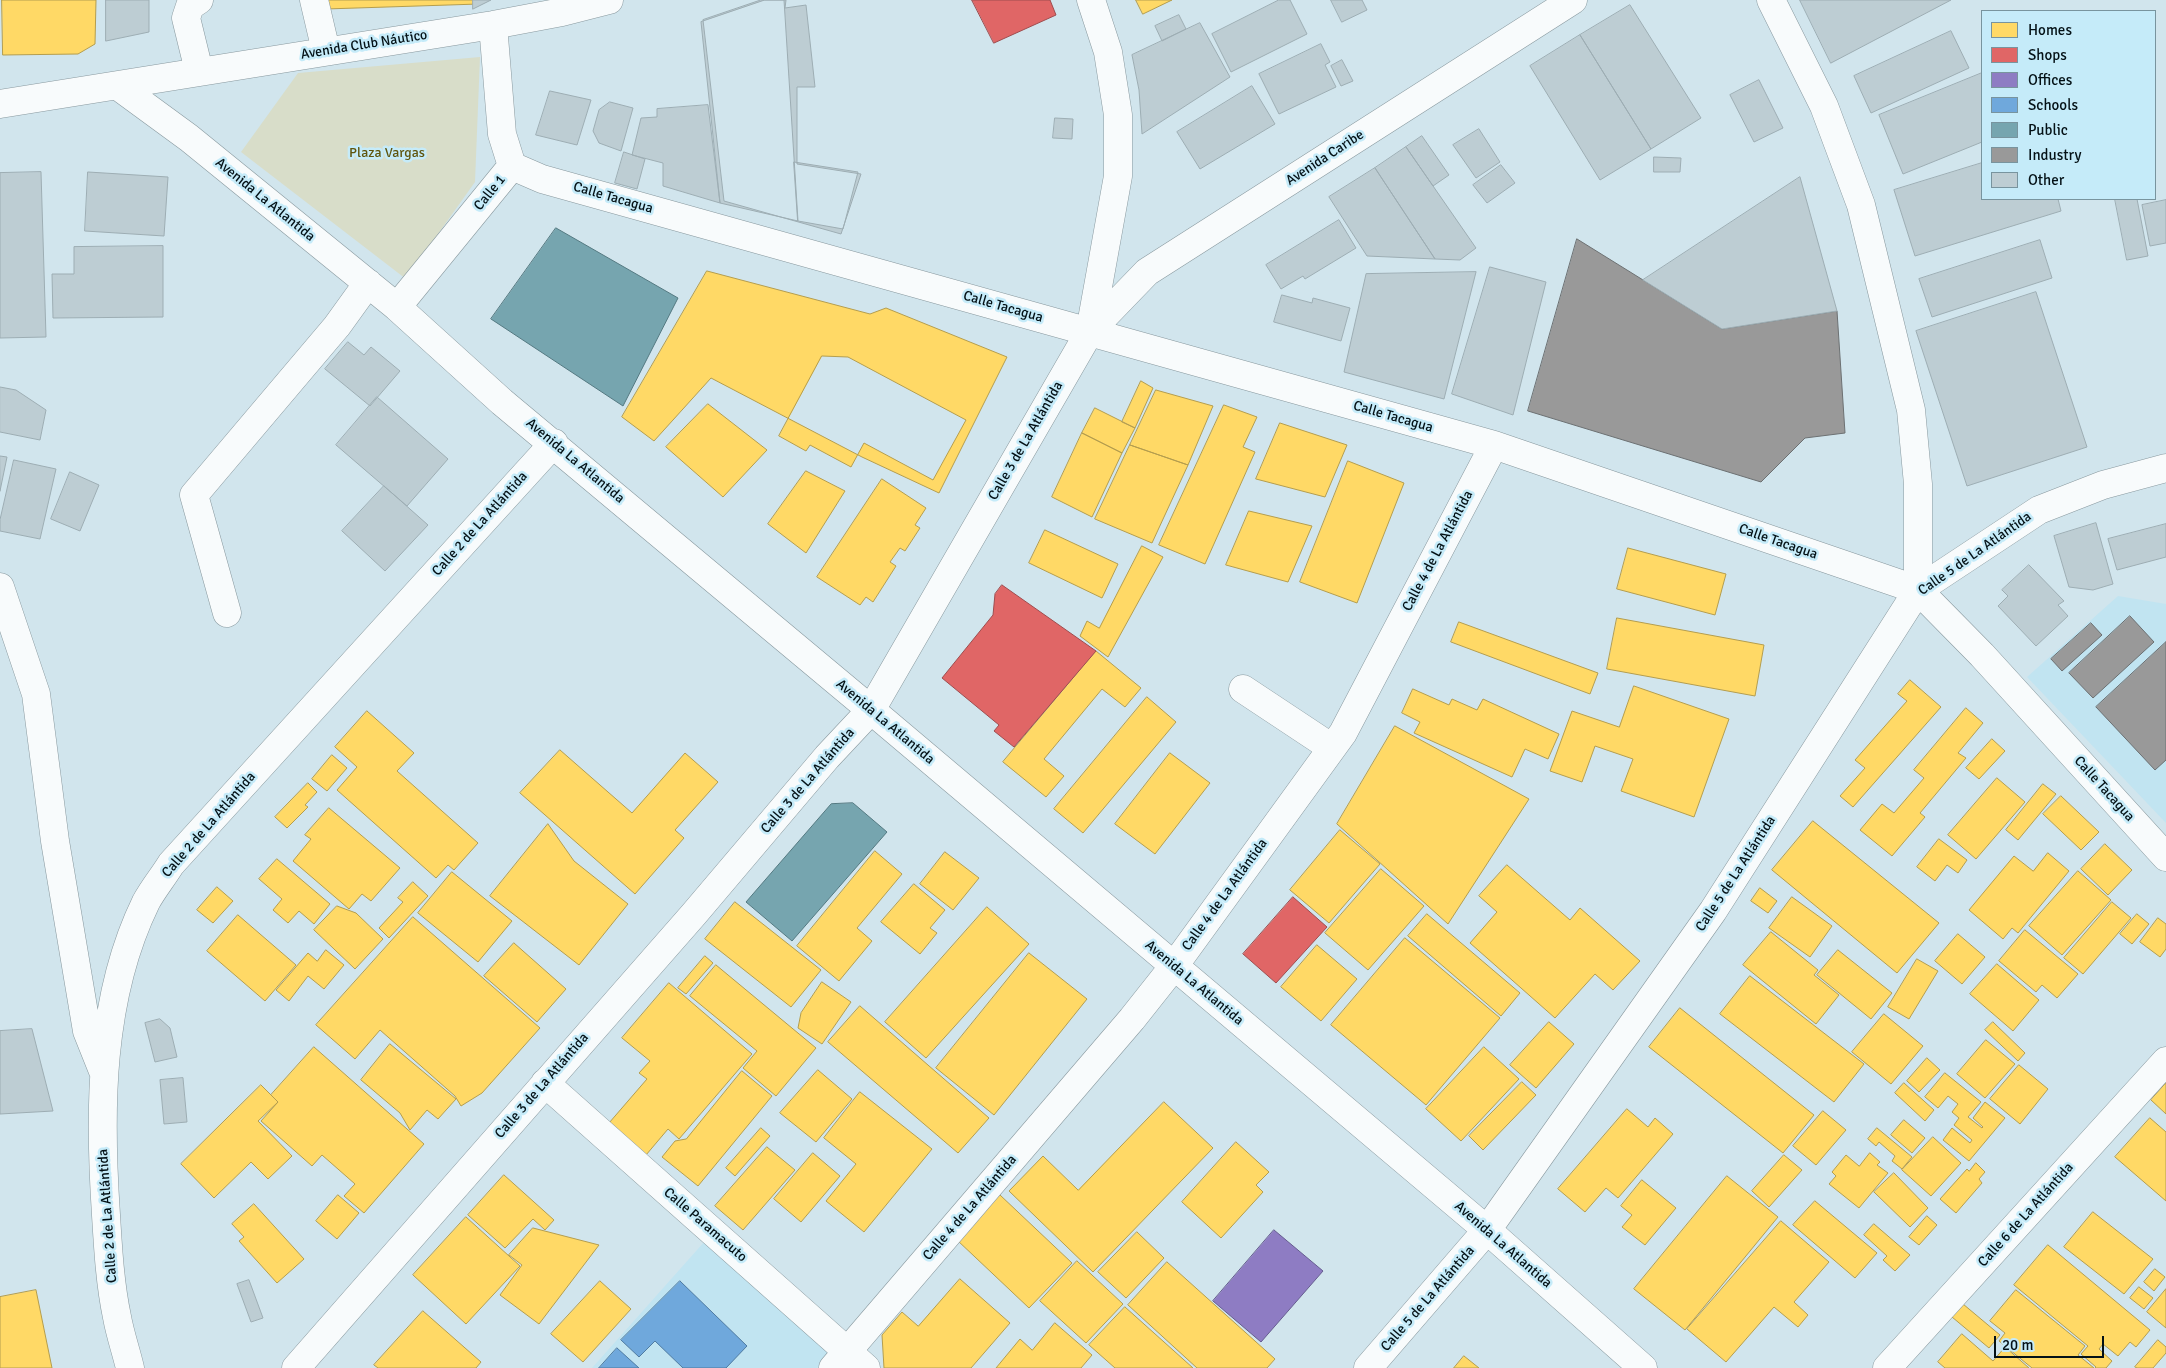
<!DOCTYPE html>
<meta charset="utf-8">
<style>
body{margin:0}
#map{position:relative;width:2166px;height:1368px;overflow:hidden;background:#d1e5ed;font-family:Signika,sans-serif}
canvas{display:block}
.legend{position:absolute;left:1981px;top:10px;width:175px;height:190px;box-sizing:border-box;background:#c5ebf9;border:1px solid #78949e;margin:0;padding:6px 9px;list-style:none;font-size:15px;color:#041116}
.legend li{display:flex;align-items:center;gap:10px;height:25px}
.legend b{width:25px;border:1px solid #78949e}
.scale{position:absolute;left:1994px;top:1336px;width:110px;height:22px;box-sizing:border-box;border:2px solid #041116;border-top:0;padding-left:6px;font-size:15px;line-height:18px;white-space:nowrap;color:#041116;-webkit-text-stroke:4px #c5ebf9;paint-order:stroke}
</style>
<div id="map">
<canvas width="2166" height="1368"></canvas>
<ul class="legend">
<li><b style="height:14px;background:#ffd966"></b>Homes</li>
<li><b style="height:14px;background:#e06666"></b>Shops</li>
<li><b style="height:14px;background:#8e7cc3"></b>Offices</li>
<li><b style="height:14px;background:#6fa8dc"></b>Schools</li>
<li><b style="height:14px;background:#76a5af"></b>Public</li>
<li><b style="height:14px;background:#999"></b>Industry</li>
<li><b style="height:14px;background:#bdcdd3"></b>Other</li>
</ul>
<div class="scale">20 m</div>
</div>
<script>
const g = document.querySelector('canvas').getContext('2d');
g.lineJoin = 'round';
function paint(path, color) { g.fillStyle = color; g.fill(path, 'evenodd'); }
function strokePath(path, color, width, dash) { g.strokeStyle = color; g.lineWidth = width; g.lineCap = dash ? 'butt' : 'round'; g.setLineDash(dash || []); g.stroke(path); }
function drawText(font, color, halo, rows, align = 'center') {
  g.font = font + ' Signika,sans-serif'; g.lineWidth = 5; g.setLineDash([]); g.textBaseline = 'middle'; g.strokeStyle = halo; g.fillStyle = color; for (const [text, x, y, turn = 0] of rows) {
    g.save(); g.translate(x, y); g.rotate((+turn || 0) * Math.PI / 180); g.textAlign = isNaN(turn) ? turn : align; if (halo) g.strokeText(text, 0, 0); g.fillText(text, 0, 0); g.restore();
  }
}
const built = new Path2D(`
 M2118 596 2166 604V823L2027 677Z
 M713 1232 839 1344 817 1368H592Z`);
const green = new Path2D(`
 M480 57 475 182 406 279 241 152 298 73Z`);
const homes = new Path2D(`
 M2 0H96L95 44 78 54 3 55Z
 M326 0H479V4L326 9Z
 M1136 0H1172L1143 14Z
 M707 271 870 314 886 308 1007 357 939 493 862 457 711 378 654 441 622 417Z
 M822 356 848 357 966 420 933 480 864 443 851 467 810 445 806 451 779 436Z
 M1141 381 1153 388 1135 428 1122 422Z
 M1156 390 1213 406 1188 465 1130 445Z
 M708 404 767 450 723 497 666 447Z
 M1224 405 1257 417 1243 447 1255 452 1205 564 1159 545Z
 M1095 408 1135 428 1122 453 1082 433Z
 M1280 423 1347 445 1325 497 1256 479Z
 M1082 433 1122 453 1092 517 1052 497Z
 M1130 445 1188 465 1152 543 1095 519Z
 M1348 461 1404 483 1357 603 1300 582Z
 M806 471 845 491 806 553 768 524Z
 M882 479 926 508 915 525 920 528 905 551 900 548 890 562 896 566 873 602 866 597 860 605 817 577Z
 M1249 511 1312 526 1288 582 1226 565Z
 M1045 530 1118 564 1102 598 1029 563Z
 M1142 546 1163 557 1108 657 1080 636 1087 621 1099 628Z
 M1628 548 1726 574 1715 615 1617 589Z
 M1617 618 1764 645 1755 696 1607 669Z
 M1459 622 1598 673 1590 694 1451 642Z
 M1096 651 1141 688 1125 707 1102 689 1044 759 1064 776 1046 797 1003 762Z
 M1910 680 1941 707 1853 807 1840 796 1865 768 1855 760 1907 701 1898 694Z
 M1634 686 1729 719 1694 817 1621 791 1633 759 1595 746 1582 782 1550 771 1572 711 1619 727Z
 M1413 689 1449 705 1452 699 1477 710 1483 699 1559 734 1548 759 1525 749 1512 777 1414 733 1420 722 1402 713Z
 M1147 697 1176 722 1083 833 1054 809Z
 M1966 708 1983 723 1958 753 1966 758 1920 813 1925 817 1892 856 1860 830 1882 804 1894 813 1924 778 1914 770Z
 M367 711 414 753 397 771 478 843 454 870 448 865 436 878 337 790 357 767 335 747Z
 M1395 726 1529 799 1448 924 1337 824Z
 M1992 739 2005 751 1979 779 1966 768Z
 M560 750 632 813 685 753 718 782 675 830 684 838 635 894 520 793Z
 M1170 753 1210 783 1155 854 1115 824Z
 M332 755 347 768 327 791 312 779Z
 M1997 778 2025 802 1976 859 1948 835Z
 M308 783 317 792 305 805 308 807 287 828 275 817Z
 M2043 784 2056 794 2018 840 2006 830Z
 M2061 796 2099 832 2081 850 2043 814Z
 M329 808 400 868 371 901 362 894 349 909 293 861 311 839 305 835Z
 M1813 821 1939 923 1897 973 1772 870Z
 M548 824 574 861 628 904 579 965 490 896Z
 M1340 830 1380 864 1329 923 1290 890Z
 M1939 839 1967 860 1958 873 1947 865 1935 881 1917 867Z
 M2105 844 2132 870 2108 895 2081 869Z
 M875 851 902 874 857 928 872 941 839 981 797 946Z
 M945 852 979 878 953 910 920 884Z
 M2048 853 2069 871 2018 933 2012 928 2003 939 1969 910 2014 856 2033 871Z
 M277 859 330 904 314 924 299 911 288 923 273 910 282 899 259 879Z
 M1507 865 1570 920 1580 908 1640 961 1613 990 1595 974 1555 1018 1470 943 1497 912 1479 896Z
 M1381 869 1424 906 1368 970 1325 933Z
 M2078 871 2111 900 2062 955 2029 926Z
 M452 872 512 921 478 962 418 913Z
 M413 882 428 896 389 938 379 928 403 902 398 898Z
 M914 884 945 910 930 928 937 933 920 954 881 922Z
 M217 887 233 901 213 923 197 910Z
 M1760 888 1777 901 1768 913 1751 901Z
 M1792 897 1832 926 1810 957 1769 928Z
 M735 902 821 970 791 1007 705 939Z
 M2112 902 2131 918 2083 974 2064 958Z
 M337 906 356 913 383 939 355 969 314 930Z
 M987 907 1029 944 926 1058 885 1022Z
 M1427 914 1520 993 1501 1016 1408 936Z
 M2137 914 2149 924 2132 944 2120 934Z
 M238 915 296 965 265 1001 207 951Z
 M413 917 540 1028 482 1093 461 1106 455 1096 380 1030 355 1059 316 1025Z
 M2158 918 2166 924V949L2160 957 2140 942Z
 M2025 930 2078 974 2057 998 2042 985 2036 992 1999 961Z
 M1771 932 1818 970 1814 975 1839 995 1816 1024 1743 965Z
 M1958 934 1985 957 1962 984 1935 961Z
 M1405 938 1500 1018 1426 1105 1331 1025Z
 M514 943 566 989 537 1022 484 976Z
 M1317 945 1357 979 1321 1021 1281 987Z
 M326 950 344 965 324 989 308 976 289 1001 276 990 308 953 317 961Z
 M1838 950 1892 993 1871 1019 1817 975Z
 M1029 953 1087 999 994 1115 936 1068Z
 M705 956 713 963 686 994 678 988Z
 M1917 959 1938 971 1909 1019 1888 1007Z
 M1997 964 2039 1000 2013 1031 1970 994Z
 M716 965 816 1048 776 1096 743 1068 757 1051 690 996Z
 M1750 976 1864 1064 1834 1102 1720 1014Z
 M822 982 851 1002 822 1044 798 1028 801 1013Z
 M669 983 752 1054 679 1139 668 1129 646 1155 609 1123 647 1079 639 1073 650 1061 622 1038Z
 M860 1006 989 1118 958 1153 828 1042Z
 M1680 1008 1814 1115 1783 1153 1649 1047Z
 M1884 1014 1923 1046 1891 1084 1852 1052Z
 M1549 1022 1574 1044 1536 1088 1510 1065Z
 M1993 1022 2025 1053 2018 1061 1985 1030Z
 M1986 1040 2015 1064 1985 1098 1957 1074Z
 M390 1044 456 1099 438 1119 427 1110 410 1130 400 1113 361 1080Z
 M314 1047 424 1144 364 1213 344 1196 355 1184 322 1155 312 1166 261 1121 278 1102 271 1095Z
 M1484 1047 1519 1079 1461 1141 1426 1109Z
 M1927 1058 1940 1070 1919 1092 1907 1081Z
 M2019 1065 2048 1089 2020 1124 1990 1099Z
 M818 1070 852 1099 816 1142 780 1113Z
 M742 1071 772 1096 698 1186 662 1157 675 1141 686 1139Z
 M1945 1073 1981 1102 1968 1117 1982 1128 1983 1127 1973 1118 1985 1102 2005 1118 1969 1161 1943 1140 1952 1128 1970 1143 1972 1140 1954 1125 1959 1118 1952 1112 1958 1104 1948 1096 1938 1108 1925 1097Z
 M1522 1082 1536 1095 1483 1150 1469 1136Z
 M1904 1083 1934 1110 1925 1121 1895 1093Z
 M2166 1083V1114L2151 1100Z
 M261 1085 278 1102 258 1121 292 1156 268 1179 251 1162 214 1198 181 1164Z
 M860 1092 932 1149 864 1232 826 1201 856 1164 824 1138Z
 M1164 1102 1213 1148 1093 1272 1009 1191 1043 1156 1078 1190Z
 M1627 1109 1648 1127 1655 1118 1673 1134 1618 1198 1606 1188 1585 1212 1558 1189Z
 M1823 1111 1846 1130 1816 1165 1793 1146Z
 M2150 1118 2166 1132V1201L2115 1157Z
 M1904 1120 1925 1138 1912 1153 1891 1135Z
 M761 1128 770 1136 735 1176 726 1168Z
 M1877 1128 1912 1157 1902 1169 1892 1161 1895 1156 1879 1142 1876 1146 1868 1139Z
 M1933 1137 1961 1163 1931 1196 1902 1170Z
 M1236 1142 1269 1172 1256 1185 1263 1192 1221 1238 1182 1202Z
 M767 1147 795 1170 743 1230 715 1206Z
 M813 1153 840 1176 801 1222 774 1199Z
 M1870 1153 1880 1162 1877 1165 1888 1173 1859 1208 1829 1184 1836 1176 1832 1172 1846 1155 1859 1166Z
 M1784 1155 1802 1170 1769 1207 1752 1191Z
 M1976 1163 1985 1172 1979 1179 1982 1183 1956 1213 1940 1199 1967 1169 1969 1171Z
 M1894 1173 1928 1208 1910 1227 1874 1192Z
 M504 1175 554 1220 545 1230 533 1219 505 1248 468 1215Z
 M1727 1176 1778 1217 1685 1330 1634 1289Z
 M1642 1180 1676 1208 1645 1245 1622 1227 1632 1215 1621 1206Z
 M338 1195 359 1213 337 1239 316 1221Z
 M1000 1195 1072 1263 1029 1308 957 1240Z
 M1815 1201 1877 1253 1855 1278 1793 1225Z
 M254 1204 304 1259 277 1283 239 1241 244 1237 232 1224Z
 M2093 1212 2153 1259 2124 1294 2064 1247Z
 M1927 1216 1937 1225 1919 1245 1909 1237Z
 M466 1217 520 1266 466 1324 413 1275Z
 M1781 1221 1829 1262 1794 1302 1808 1315 1798 1327 1774 1307 1726 1362 1687 1329Z
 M1874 1224 1910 1255 1895 1271 1883 1260 1887 1256 1864 1235Z
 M533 1228 599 1245 539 1324 500 1295 522 1265 509 1255Z
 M1137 1232 1164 1258 1126 1298 1098 1272Z
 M2048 1245 2150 1330 2136 1347 2130 1342 2118 1356 2103 1344 2099 1349 2112 1361 2106 1368H2095L2096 1367 2081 1354 2088 1346 2014 1285Z
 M1077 1261 1123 1304 1086 1343 1040 1301Z
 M1167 1262 1275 1359 1267 1368H1197L1128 1305Z
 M2155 1269 2165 1277 2154 1291 2144 1282Z
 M960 1279 1010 1323 971 1368H884L882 1335 902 1312 918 1326Z
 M600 1281 631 1309 583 1362 551 1334Z
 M2139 1287 2153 1298 2144 1309 2130 1298Z
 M2166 1289V1328L2147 1312Z
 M36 1290 52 1368H0V1297Z
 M2016 1290 2085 1346 2078 1355 2094 1368H2032L1999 1341 2005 1333 1990 1321Z
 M1963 1304 2000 1335 1989 1348 1952 1317Z
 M1125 1307 1193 1368H1115L1089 1345Z
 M423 1311 481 1362 476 1368H378L374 1365Z
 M1055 1323 1092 1355 1081 1368H996L1020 1339 1032 1350Z
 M1962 1334 1993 1361 2005 1347 2029 1368H1945L1938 1362Z
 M2158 1340 2166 1347V1353L2153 1368H2137L2135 1367Z
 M1464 1356 1479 1368H1454Z`);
const shops = new Path2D(`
 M972 0H1050L1056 15 994 43Z
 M1002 585 1096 651 1014 747 994 731 999 725 942 678 993 615 995 594Z
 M1293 897 1327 927 1276 983 1243 954Z`);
const offices = new Path2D(`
 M1274 1230 1323 1271 1261 1342 1213 1301Z`);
const schools = new Path2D(`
 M680 1281 747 1346 726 1368H683L655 1341 639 1357 621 1340Z
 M617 1348 639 1368H599Z`);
const public = new Path2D(`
 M556 228 678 298 623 406 491 319Z
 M853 803 887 832 792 941 746 902 831 804Z`);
const industry = new Path2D(`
 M1577 239 1722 329 1837 311 1845 433 1805 438 1761 482 1528 411Z
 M2130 616 2154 642 2093 698 2069 673Z
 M2091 623 2102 635 2062 671 2051 659Z
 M2166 642V760L2155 770 2096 707Z`);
const building = new Path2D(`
 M106 0H149V32L106 41Z
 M473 0H491L473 9Z
 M761 0H786L785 8 806 5 815 87H797V164L861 174 841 234 724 201 703 20Z
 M765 0H784L798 221 720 203 701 22Z
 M1279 0H1290L1307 34 1231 72 1212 34Z
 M1331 0H1362L1367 10 1342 22Z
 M1800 0H1951L1831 63Z
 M1630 5 1701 118 1651 149 1580 35Z
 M1179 15 1186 29 1162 41 1155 26Z
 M1200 23 1230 77 1142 134 1139 90 1132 55Z
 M1951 31 1969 68 1871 113 1854 76Z
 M1580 35 1651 149 1600 180 1530 66Z
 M1321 44 1330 62 1325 65 1336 87 1279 114 1259 74Z
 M1342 60 1353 81 1341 86 1331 66Z
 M1982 73V142L1903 174 1879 115Z
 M1759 80 1783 128 1754 142 1730 95Z
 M1252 86 1275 124 1200 169 1177 132Z
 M550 91 591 100 577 145 536 135Z
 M610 102 633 108 621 151 599 143 593 131 599 110Z
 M708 105 720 203 663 186V163L632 155 641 118 657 117V109Z
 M1055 118 1073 119 1072 139 1053 138Z
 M1479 129 1500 162 1476 178 1453 145Z
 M1422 136 1449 175 1433 186 1406 147Z
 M1406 147 1476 248 1460 260 1435 259 1375 168Z
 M624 152 645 159 637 189 615 183Z
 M1654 157 1681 158 1680 172H1654Z
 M794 162 858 172 843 229 798 221Z
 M1982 163V199H2058L2061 211 1915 256 1894 190Z
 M1501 165 1515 183 1487 203 1473 185Z
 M1375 168 1435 259 1367 256 1329 197Z
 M41 172 46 337 0 338V173Z
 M88 172 168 177 164 236 85 231Z
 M1800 177 1837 311 1722 329 1643 280Z
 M2115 199H2137L2148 256 2127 260Z
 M2166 200V243L2150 246 2142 205Z
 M1339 220 1356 248 1305 279 1303 276 1281 289 1266 265Z
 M2040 240 2052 278 1932 317 1919 279Z
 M163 246V317L53 318 52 274H74V247Z
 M1490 267 1546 282 1513 415 1452 394Z
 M1476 272 1444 399 1344 372 1366 274Z
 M2036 292 2087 447 1967 486 1916 331Z
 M1282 295 1312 303 1313 298 1350 308 1341 341 1274 322Z
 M348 342 364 355 371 347 400 371 370 406 325 369Z
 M0 387 16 390 46 410 40 440 0 432Z
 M377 397 448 459 407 506 336 445Z
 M0 456 7 457 0 491Z
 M14 460 56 469 40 539 0 531V520Z
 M70 472 99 485 80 531 51 519Z
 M384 486 428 525 385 571 342 531Z
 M2096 523 2113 584 2093 590 2069 587 2054 536Z
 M2166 524V557L2117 570 2108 539Z
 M2029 565 2064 601 2058 605 2068 616 2036 646 1998 606 2008 596 2002 590Z
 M160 1019 170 1028 177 1057 155 1062 145 1023Z
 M32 1029 53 1111 0 1114V1031Z
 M183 1078 187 1122 164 1124 160 1080Z
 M249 1280 263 1318 251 1322 237 1284Z`);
const minor = new Path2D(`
 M314 0 326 51
 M1771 0 1824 106 1861 205 1911 410 1918 484V590
 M199 71 186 18 190 6 199 0
 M118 86 189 138 397 307 502 402 871 710 1487 1230 1643 1368
 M0 104 493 25 562 12 609 0
 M512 166 542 179 1494 445 1918 590 1982 655 2166 857
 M397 307 512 166 502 134 493 25
 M1090 331 1147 272 1573 0
 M0 587 36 694 55 841 87 1031 103 1071
 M227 613 194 495 337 326 368 283
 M1243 689 1332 748
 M545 1083 866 1368
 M130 1368C126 1351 120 1334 117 1317 110 1284 108 1248 106 1215 99 1111 99 998 146 902 153 889 163 877 171 864L554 443
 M296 1368 694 914 827 757 871 710 1090 331 1118 176V115L1108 52 1091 0
 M833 1368 1132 1019 1174 966 1343 733 1494 445
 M1368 1368 1487 1230 1713 911 1918 590 2039 510 2103 485 2166 468
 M1887 1368 2166 1061`);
const streetNames = [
 ["Avenida Club Náutico",364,45,-9],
 ["Avenida Caribe",1325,158,-33],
 ["Calle 1",490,193,-51],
 ["Calle Tacagua",613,198,16],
 ["Avenida La Atlantida",265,200,39],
 ["Calle Tacagua",1003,307,16],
 ["Calle Tacagua",1393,417,16],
 ["Calle 3 de La Atlántida",1026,441,-60],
 ["Avenida La Atlantida",575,461,40],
 ["Calle 2 de La Atlántida",480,524,-48],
 ["Calle Tacagua",1778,542,19],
 ["Calle 4 de La Atlántida",1438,551,-62],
 ["Calle 5 de La Atlántida",1975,554,-35],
 ["Avenida La Atlantida",885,722,40],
 ["Calle 3 de La Atlántida",808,781,-49],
 ["Calle Tacagua",2104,789,48],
 ["Calle 2 de La Atlántida",209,825,-49],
 ["Calle 5 de La Atlántida",1736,874,-57],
 ["Calle 4 de La Atlántida",1225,895,-54],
 ["Avenida La Atlantida",1194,983,40],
 ["Calle 3 de La Atlántida",542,1086,-49],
 ["Calle 4 de La Atlántida",970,1208,-49],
 ["Calle 6 de La Atlántida",2026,1215,-48],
 ["Calle 2 de La Atlántida",108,1216,-94],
 ["Calle Paramacuto",705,1225,41],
 ["Avenida La Atlantida",1503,1245,41],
 ["Calle 5 de La Atlántida",1428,1299,-49]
];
const parkNames = [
 ["Plaza Vargas",387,153]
];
paint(built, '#c1e4f1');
paint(green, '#d8ddc9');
paint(homes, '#ffd966');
strokePath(homes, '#b49d4e', 1);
paint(shops, '#e06666');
strokePath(shops, '#9e4c4e', 1);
paint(offices, '#8e7cc3');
strokePath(offices, '#655c8f', 1);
paint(schools, '#6fa8dc');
strokePath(schools, '#4f7ba1', 1);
paint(public, '#76a5af');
strokePath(public, '#547981', 1);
paint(industry, '#999');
strokePath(industry, '#6c7072', 1);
paint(building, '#bdcdd3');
strokePath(building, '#9dadb3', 1);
strokePath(minor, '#88989e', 29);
strokePath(minor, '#f8fbfc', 28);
drawText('14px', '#041116', '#c5ebf9', streetNames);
drawText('14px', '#5f550e', '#c5ebf9', parkNames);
</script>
